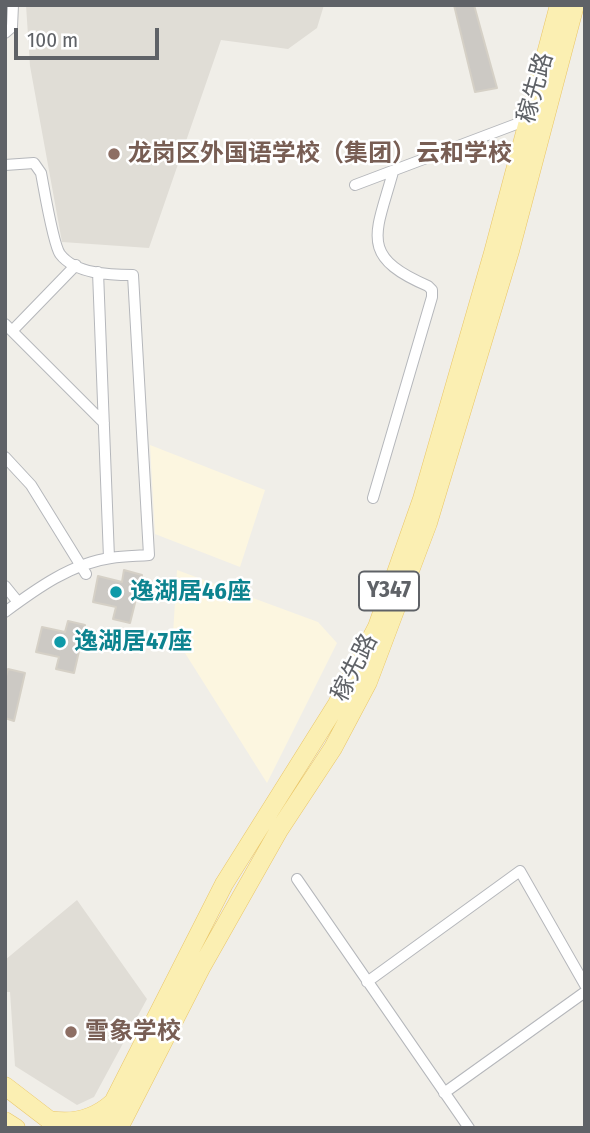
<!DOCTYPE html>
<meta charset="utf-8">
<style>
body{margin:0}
#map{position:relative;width:590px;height:1133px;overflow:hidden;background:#f0eee8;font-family:"Fira Sans Condensed",sans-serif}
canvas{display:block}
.frame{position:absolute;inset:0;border:7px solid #5f6267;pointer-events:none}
.scale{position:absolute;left:14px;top:28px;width:145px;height:32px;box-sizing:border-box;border:4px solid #5f6267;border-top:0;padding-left:9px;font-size:21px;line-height:24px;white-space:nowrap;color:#5f6267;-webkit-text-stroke:5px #fff;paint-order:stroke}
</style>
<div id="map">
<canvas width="590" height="1133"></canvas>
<div class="frame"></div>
<div class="scale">100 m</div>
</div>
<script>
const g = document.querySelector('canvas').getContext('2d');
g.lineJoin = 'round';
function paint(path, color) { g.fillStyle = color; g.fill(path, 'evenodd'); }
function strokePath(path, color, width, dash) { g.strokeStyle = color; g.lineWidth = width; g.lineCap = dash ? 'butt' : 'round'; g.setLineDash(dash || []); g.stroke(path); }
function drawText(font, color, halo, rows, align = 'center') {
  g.font = font + ' "Fira Sans Condensed","Noto Sans SC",sans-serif'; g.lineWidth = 5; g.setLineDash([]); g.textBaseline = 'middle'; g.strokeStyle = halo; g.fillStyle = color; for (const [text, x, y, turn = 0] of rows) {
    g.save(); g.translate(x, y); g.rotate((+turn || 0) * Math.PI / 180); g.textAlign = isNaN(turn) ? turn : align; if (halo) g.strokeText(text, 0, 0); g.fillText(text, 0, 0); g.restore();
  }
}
const commercial = new Path2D(`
 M150 445 265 490 240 567 155 534Z
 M177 570 318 622 337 643 267 783 173 634Z`);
const education = new Path2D(`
 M26 5H324L317 28 288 49 221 40 149 248 62 242 30 66Z
 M77 900 147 999 94 1097 77 1105 15 1066 10 992H5V960Z`);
const building = new Path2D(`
 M454 5H474L497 88 475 92Z
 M124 570 142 575 130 623 113 619 116 607 93 602 98 576 122 582Z
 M68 621 85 625 74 673 56 669 59 657 36 652 42 627 65 632Z
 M8 669 25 673 14 721 5 718V680Z`);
const street = new Path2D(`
 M5 33 12 27 13 5
 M5 165 34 163 41 173C44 188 53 244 60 254 75 274 110 275 133 275L149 555C137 556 124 556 111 558 72 563 36 589 5 612
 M355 185 527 120
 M98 272 109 558
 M5 324 104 423
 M12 331 76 265
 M5 457 31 485 86 574
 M373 498 432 297V290L428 286C358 256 376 234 393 172
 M5 586 18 602
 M297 879 469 1128
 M367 982 520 871 585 985
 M444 1093 585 992`);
const primary = new Path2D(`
 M5 1086 57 1126
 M50 1120C73 1124 94 1119 112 1103
 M5 1121 16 1128
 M100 1128 224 884 337 704 377 627 422 499 493 253 559 5
 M119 1128 202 966 279 830 333 748 368 682 428 523 510 251 575 5`);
const markers = [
 [114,154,7,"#8d6e63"],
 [116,592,7,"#0f9aa8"],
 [60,642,7,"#0f9aa8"],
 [71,1032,7,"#8d6e63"]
];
const shields = [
 [389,591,60]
];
const shieldNames = [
 ["Y347",389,591]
];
const streetNames = [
 ["稼先路",536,88,-74],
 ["稼先路",355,668,-63]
];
const educationNames = [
 ["龙岗区外国语学校（集团）云和学校",128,154],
 ["雪象学校",85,1032]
];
const cultureNames = [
 ["逸湖居46座",130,592],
 ["逸湖居47座",74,642]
];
paint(commercial, '#fcf6e0');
paint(education, '#e0ddd6');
paint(building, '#ccc9c4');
strokePath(building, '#d5d0c6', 2);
strokePath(street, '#b5b7bb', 12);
strokePath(primary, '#eac667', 19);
strokePath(street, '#fff', 10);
strokePath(primary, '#fbefb2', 18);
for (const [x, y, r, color] of markers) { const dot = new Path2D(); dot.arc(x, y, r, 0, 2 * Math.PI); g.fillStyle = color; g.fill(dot); strokePath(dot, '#fff', 2.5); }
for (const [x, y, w] of shields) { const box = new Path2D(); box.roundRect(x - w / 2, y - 19.5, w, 39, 5); g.fillStyle = '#fff'; g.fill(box); strokePath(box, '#5f6267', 2); }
drawText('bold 23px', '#5f6267', null, shieldNames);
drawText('24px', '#5f6267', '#fff', streetNames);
drawText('bold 24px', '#785e54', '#fff', educationNames, 'left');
drawText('bold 24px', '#0d838f', '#fff', cultureNames, 'left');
</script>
